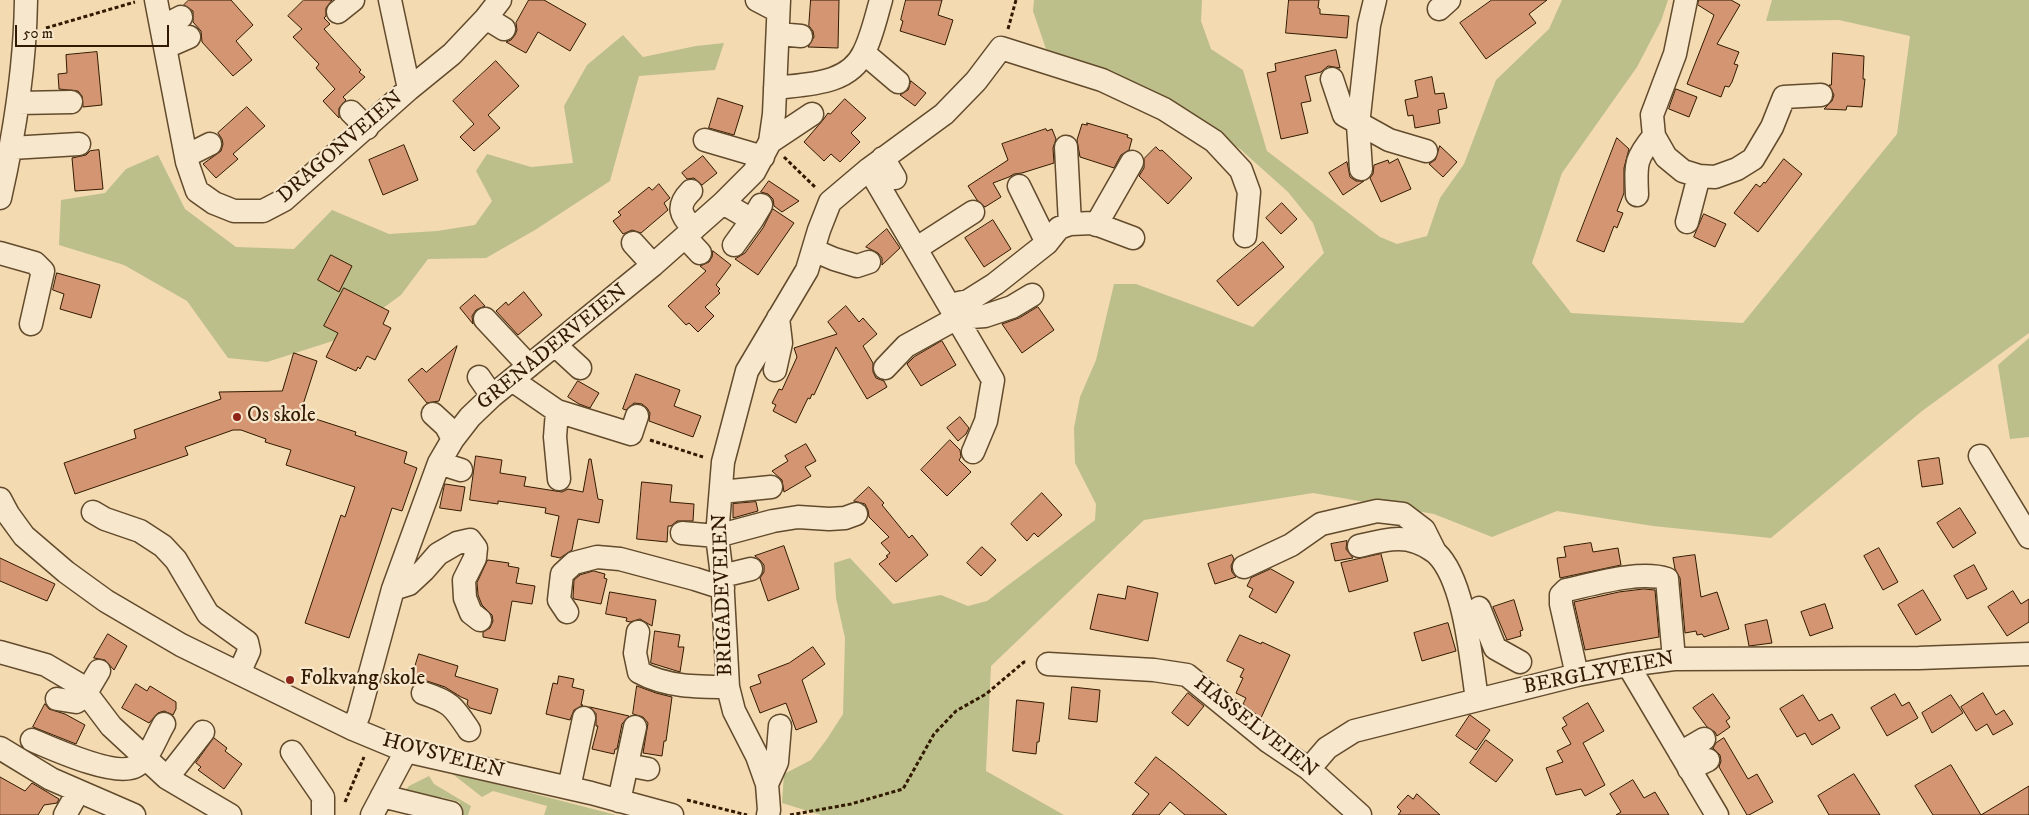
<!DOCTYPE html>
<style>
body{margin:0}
#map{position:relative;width:2029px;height:815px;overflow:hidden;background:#f3dab1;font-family:"IM FELL DW Pica",serif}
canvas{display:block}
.scale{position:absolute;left:15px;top:25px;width:154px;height:22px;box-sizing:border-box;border:2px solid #321a00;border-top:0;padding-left:6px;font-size:15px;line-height:18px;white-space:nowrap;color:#321a00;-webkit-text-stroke:4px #f7e7cc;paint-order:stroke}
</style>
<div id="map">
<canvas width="2029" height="815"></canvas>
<div class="scale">50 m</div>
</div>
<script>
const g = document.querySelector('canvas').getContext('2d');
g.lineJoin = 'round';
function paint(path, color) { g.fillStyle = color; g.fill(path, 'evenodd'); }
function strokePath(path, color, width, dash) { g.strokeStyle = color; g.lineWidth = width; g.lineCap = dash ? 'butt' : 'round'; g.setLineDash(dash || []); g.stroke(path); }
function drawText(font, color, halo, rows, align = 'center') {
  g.font = font + ' "IM FELL DW Pica",serif'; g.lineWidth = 4.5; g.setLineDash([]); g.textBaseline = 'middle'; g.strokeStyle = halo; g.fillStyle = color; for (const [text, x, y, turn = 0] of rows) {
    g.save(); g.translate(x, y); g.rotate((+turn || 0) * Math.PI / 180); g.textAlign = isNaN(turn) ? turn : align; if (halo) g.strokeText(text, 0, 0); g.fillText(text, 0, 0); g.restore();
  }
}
const green = new Path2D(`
 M1034 0H1202L1201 21 1211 49 1243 70 1267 151 1380 237 1397 244 1427 236 1440 198 1464 164 1496 80 1549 29 1562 0H1668L1661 21 1637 67 1562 173 1532 263 1571 313 1743 323 1897 134 1910 36 1839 20 1766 21 1772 0H2029V333L1922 411 1771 538 1653 526 1557 511 1492 537 1434 514 1313 493 1144 520 991 666 986 771 1064 815H821L782 803 784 774 811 760 827 739 843 714 845 638 836 598 834 563 850 558 893 604 941 595 968 606 987 601 1095 520 1096 504 1075 463 1074 428 1080 397 1096 360 1114 284H1136L1253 327 1324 253 1313 223 1288 192 1240 149 1173 103 1100 70 1046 49 1033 11Z
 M623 35 643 57 696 46 724 43 715 70 639 76 610 181 535 230 486 258 428 259 401 295 342 338 267 362 228 358 187 301 124 265 59 245 61 200 105 193 126 169 158 155 185 209 236 247 294 249 332 210 389 234 437 231 475 225 492 201 476 171 487 154 531 167 573 163 564 106 587 65Z
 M2029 338V437L2010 439 1998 365Z
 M450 772 616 815H544L547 806 493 791 482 797Z
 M429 776 434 784 471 806 468 815H456L458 812 460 802 441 797 438 804 404 792 409 786Z`);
const building = new Path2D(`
 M189 0H231L253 25 236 41 252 60 233 76 202 42 201 31 193 22V11L184 5Z
 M304 0H332L326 8V16L324 18 330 24 324 29 361 70 359 72 365 77 343 97 346 100 339 108V118L323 101 335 89 316 68 319 64 293 37 302 29 288 16Z
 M529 0H544L586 24 570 51 538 32 526 53 506 42 511 40 515 35 517 30 516 23Z
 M811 0H839L838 48 808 47 814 37 813 31 809 26Z
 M906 0H942L938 15 953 20 945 45 900 31 903 21 901 20Z
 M1289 0H1319L1318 8 1320 9V14L1349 16 1347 38 1286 33Z
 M1492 0H1547L1529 14 1536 23 1486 59 1460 23Z
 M1699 0H1731L1740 5 1717 44 1739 52 1734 64 1738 65 1732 82 1729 87 1725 86 1721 97 1687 84 1714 15 1698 5Z
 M1336 50 1340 68 1328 66 1321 72 1305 76 1311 101 1301 103 1308 133 1281 139 1267 73 1276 71 1275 64Z
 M97 52 102 105 83 107 82 96 78 91 59 89 58 74 67 73 66 55Z
 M1833 53 1864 56 1863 79H1865L1862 107 1847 106 1846 110 1824 109 1832 101 1834 95 1829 85H1831Z
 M496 61 519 86 488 115 500 128 474 151 460 137 474 124 453 101Z
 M1432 77 1435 94 1444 93 1447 108 1438 110 1440 123 1415 128 1413 115 1408 116 1405 100 1418 97 1415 81Z
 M911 81 926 93 915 106 900 95 908 90Z
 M1676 89 1697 97 1689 117 1669 109Z
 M718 98 743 106 734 135 709 128Z
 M845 99 866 118 851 133 860 142 840 162 831 154 824 161 804 142 823 120 828 113 830 114Z
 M247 107 265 126 233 154 238 159 216 178 203 164 221 151 223 144 222 139 218 133Z
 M1087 123 1128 135 1127 137 1132 139 1129 150 1121 155 1114 168 1080 157 1077 140 1082 124 1087 125Z
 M1046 129 1047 131 1052 129 1056 139 1053 148 1054 163 1022 173 1014 174 1009 177 993 183 1001 197 985 207 977 200 968 186 1008 160 1002 144Z
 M1617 138 1629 149 1624 168V193L1617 211 1623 213 1617 228 1614 226 1604 252 1577 241Z
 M404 145 418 180 383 195 369 160Z
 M1440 146 1457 162 1443 177 1429 164 1435 160Z
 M1156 147 1160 151 1162 150 1192 178 1168 204 1139 176 1144 168V159Z
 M99 150 103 189 75 191 72 158 86 155 90 151Z
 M703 156 717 173 702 185 694 178 687 179 682 173Z
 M1398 159 1411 189 1381 202 1370 178 1373 174 1374 165 1388 160 1389 163Z
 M1784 159 1802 174 1758 232 1734 213 1756 184 1760 187 1764 182 1765 183Z
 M1347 162 1350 177 1356 181H1364L1343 195 1329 173Z
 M769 181 799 201 782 212 774 206 773 199 768 194 761 192Z
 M659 184 670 198 664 203 668 210 641 233 632 230 623 234 613 221 621 215 618 212 649 187 652 190Z
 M1282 203 1297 219 1281 234 1266 218Z
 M773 209 794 223 758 275 735 259 745 253 763 228Z
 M1704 214 1726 224 1715 247 1694 237Z
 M993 220 1011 249 984 267 965 238Z
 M887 229 900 248 882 265V258L878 253 866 247Z
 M1263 242 1284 267 1238 306 1217 281Z
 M713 251 731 265 716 285 720 289 718 291 720 293 705 307 714 316 698 332 689 323 686 325 668 306 706 271 700 266 709 262 712 257Z
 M331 255 352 266 339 292 318 280Z
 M57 273 100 285 91 318 60 309 64 294 53 290Z
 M344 288 389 311 383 324 391 328 375 360 367 356 360 369 358 367 356 371 326 357 338 333 324 326Z
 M524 292 542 315 518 335 496 311 506 302 508 305Z
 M475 295 485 306 476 310 472 316 473 324 460 308Z
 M846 306 859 322 863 318 877 334 863 346 873 363V372L876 378 884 381 887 387 867 399 836 347 814 395 812 394 810 399 808 398 796 423 773 411 776 405 772 403 779 389 782 390 797 357 794 348 837 334 828 322Z
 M1038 307 1054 330 1022 353 1002 324 1019 318Z
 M942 341 956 365 921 386 907 364 914 357Z
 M457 346 439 401 427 403 408 380 422 368 426 372Z
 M294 353 317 361 300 414 356 432 355 435 407 452 404 463 417 468 402 511 392 508 349 638 305 623 341 515 345 517 355 487 286 465 291 450 265 442 266 439 241 430H233L185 447 188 455 75 494 64 463 136 438 134 430 221 399 219 392 282 391Z
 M636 374 680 390 674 406 701 416 693 437 649 421 650 413 647 408 642 404 634 403 626 410 623 409Z
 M578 381 599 393 590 408 579 404 568 397Z
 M960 417 969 428 966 434 958 441 947 428Z
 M950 440 960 450 961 457 959 460 971 472 947 496 921 470Z
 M806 444 816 461 805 467 811 476 784 492 782 480 772 471 788 461 785 456Z
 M476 456 502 460 500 473 526 477 524 486 562 492 568 489 583 492 589 459H591L598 499 603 500 599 523 578 519 572 550 560 558 551 556 559 516 545 513 546 508 498 501V504L470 500Z
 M1939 458 1943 484 1922 487 1918 461Z
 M642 482 672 485 670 502 694 504 693 521H677L671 526H668L667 542 637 539Z
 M445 484 465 487 461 511 440 508Z
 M869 487 884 503 882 505 909 538 912 535 928 555 896 582 879 564 888 557 886 556 890 553 881 543 889 537 869 517 868 510 865 504 854 501Z
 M1042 493 1062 515 1038 537 1034 533 1027 541 1011 524Z
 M756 502 758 511 733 518V504Z
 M1960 508 1976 533 1953 548 1937 523Z
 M1347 541 1346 549 1353 558 1335 561 1331 544Z
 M1591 543 1593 552 1618 548 1621 565 1560 578 1557 558 1566 557 1564 547Z
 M784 546 799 589 768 601 760 578 764 572V565L760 560 755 556Z
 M982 547 996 560 981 576 967 563Z
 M1879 548 1898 582 1883 590 1864 556Z
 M1381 554 1388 581 1349 592 1341 563Z
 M1232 555 1234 559 1231 566 1232 572 1236 577 1215 584 1208 564Z
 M1695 555 1701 597 1717 592 1729 629 1704 637 1702 634 1697 635 1696 631 1685 633 1680 578 1675 569 1673 558Z
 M0 558 55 584 47 601 0 581Z
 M488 560 509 563 508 566 519 568 516 583 535 586 532 604 512 601 505 641 483 637V632L490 628 493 621 492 615 482 605 478 595 477 583Z
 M1974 565 1987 589 1967 599 1954 576Z
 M1271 569 1294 582 1276 613 1249 597 1253 589 1247 586 1251 578Z
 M594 571 605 574 604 578 607 579 601 604 574 599 573 597 574 580 580 575Z
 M1128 586 1158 593 1148 641 1090 629 1098 594 1125 599Z
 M1644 589 1655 590 1659 637 1585 650 1574 602 1619 592Z
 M1923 590 1941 620 1916 635 1898 605Z
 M2013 591 2021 604 2029 599V622L2007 636 1988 607Z
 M610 592 656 600 652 626 640 619 630 622 626 621 627 618 606 614Z
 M1514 600 1523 630 1520 631 1521 636 1507 640 1493 607Z
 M1825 604 1833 628 1810 636 1801 612Z
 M1767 620 1772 643 1749 646 1745 625Z
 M1448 623 1456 651 1422 661 1414 633Z
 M655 631 680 635 678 647H684L680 672 651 663Z
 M108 634 127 646 114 670 105 660 94 658Z
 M1240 635 1261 644 1262 642 1290 655 1261 718 1243 704 1246 698 1236 693 1243 678 1240 677 1244 669 1227 661Z
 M813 647 825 664 802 680 817 722 796 730 786 703 760 713 750 687 761 683 758 675 789 663Z
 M419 654 458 666 455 676 498 689 491 714 470 708 467 704 468 700 461 697 445 687 427 681 417 682 411 680Z
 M559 676 574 679 572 687 584 690 581 705H583L574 710 570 720 546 714 553 683 557 684Z
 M136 684 147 691 150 686 176 702V709L173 715 164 711 158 713 149 723 122 708Z
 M637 686 656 693 672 697 666 741H664L662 756 643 753 648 723 643 717 633 714Z
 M1072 687 1100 690 1097 722 1069 719Z
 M1188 693 1204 706 1188 726 1172 713Z
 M1983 693 1996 715 2004 710 2013 724 1993 735 1987 724 1976 731 1961 707Z
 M1713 694 1730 718 1726 721 1730 727 1717 736 1715 732 1707 727 1693 708Z
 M1895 694 1902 706 1909 702 1918 718 1887 736 1871 708Z
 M1803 695 1819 721 1832 714 1840 728 1812 745 1805 733 1797 737 1780 709Z
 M1951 695 1963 713 1932 733 1922 713Z
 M1017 700 1044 703 1039 742H1037L1036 754 1013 751Z
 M1588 703 1604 731 1583 743 1605 785 1585 796 1581 789 1556 795 1546 768 1563 762 1557 751 1571 744 1562 728 1567 725 1563 718Z
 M45 704 49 709 65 714 85 725 76 744 33 727Z
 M590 707 629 716 622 724 617 749H615L614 754 592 749 598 726H596V714Z
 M1470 715 1490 730 1476 750 1456 736Z
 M214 738 227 748 225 751 242 764 224 789 198 770 201 767 196 763Z
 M1724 738 1748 779 1757 774 1773 802 1749 815H1747L1719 767 1721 761 1720 755 1713 748 1716 743Z
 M1486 740 1513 760 1496 782 1470 763Z
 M1156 757 1173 770 1227 815H1185L1170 802 1159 815H1132L1149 794 1135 783Z
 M1951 765 1981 815 2029 786V815H1933L1915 786Z
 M1854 774 1880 815H1829L1818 796Z
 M0 777 25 791 32 783 59 799 57 803 44 805 38 815H0Z
 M1633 780 1644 798 1655 792 1669 815H1616L1621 812 1610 794Z
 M1417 794 1440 815H1398L1401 811 1397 807 1408 795 1413 799Z`);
const path = new Path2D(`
 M46 28 135 2
 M1008 29 1016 0
 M784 157 816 188
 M650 440 703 457
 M687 800 747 815
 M345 802 364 757
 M790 815 851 804 903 789 934 734 956 711 986 694 1024 662H1027`);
const minor = new Path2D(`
 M156 0 187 162 197 191 214 203 234 211H263L284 200 409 89 452 54 486 18 500 0
 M390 0 409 89
 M757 0 778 11
 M1686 0 1675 54 1652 115 1654 136 1666 157 1683 171 1699 176 1715 177 1737 169 1753 159 1772 127 1784 97 1821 95
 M1439 9 1449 0
 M338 12 353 0
 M486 18 504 29
 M162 27 181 17
 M778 34 801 36
 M166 47 189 37
 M864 53 898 82
 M1332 79 1344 115 1389 140 1426 151
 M775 88C807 84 849 85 864 52 872 36 876 17 881 0
 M19 103 71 102
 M351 112 367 128
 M705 140 763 157
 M770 142 812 114
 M1066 147 1070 224
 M11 148 79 144
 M186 156 210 144
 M883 158 895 178
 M869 169 993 380 986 421 973 452
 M1361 169 1358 125 1369 25 1375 0
 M1019 186 1047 243
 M691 191C676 206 680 215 694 229
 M1637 195C1636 165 1634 160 1654 136
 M0 198C15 132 25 67 26 0
 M723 203 752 220 761 205
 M1687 222 1699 176
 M1096 225 1132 162
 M685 237 700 253
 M633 243 653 265
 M734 245 752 220
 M917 248 973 212
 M813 250 834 259 857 266 869 262
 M0 253 35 263 43 271 31 324
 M950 305 968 301 995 284 1047 243 1059 228 1070 224 1093 223 1133 238
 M485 319 529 366
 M555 345 580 368
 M885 368 906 346 957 318 985 316 1012 307 1032 295
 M775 370 781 343 778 318
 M479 377 492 396
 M512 380 557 411 631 434 637 416
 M557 411 555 437 559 479
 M433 414 446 426 453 439
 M1980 456 2029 537
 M439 463 461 470
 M721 492 771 487
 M0 499 8 514 24 536 66 572 106 601 181 645 353 729 406 751 591 793 672 815
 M93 512 105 519 140 531 163 546 176 560 208 614 247 642 249 651 239 673
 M682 533 717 536 773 521 798 517 829 519 845 518 856 514
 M1359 546C1377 542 1398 535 1416 542 1422 544 1431 549 1436 553 1465 580 1471 661 1477 699
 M1244 567 1291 545 1321 524 1377 511 1403 514 1424 530 1435 552
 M722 576 751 569
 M393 589 409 584 424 570 438 554 457 543 470 540 476 548 475 558 464 580 465 598 471 613 480 620
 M1479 608 1495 648 1520 662
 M567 612 559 600 562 574 574 563 597 557 620 559 695 579 723 588
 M638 632 635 653 639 672C666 687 697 687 728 687
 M0 652 46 665 80 685 111 726 167 778 230 815
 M1048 664 1154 670 1187 675 1269 742 1309 769 1360 815
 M1628 665 1717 815
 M1577 675 1561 604V595L1566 590C1594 584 1640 570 1667 579L1674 659
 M86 693 99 671
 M423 693C451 702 453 706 469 730
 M57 699 76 702 88 695
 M353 729 359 714 393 589 439 463 453 439 470 417 492 396 653 265 723 203 754 172 770 142 774 114 779 0
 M32 740C53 749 117 778 136 766 150 758 156 737 164 724
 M0 748 51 779 134 815
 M292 752 323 797V815
 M1680 753 1704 739
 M627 765 648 769
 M1309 769 1327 748 1354 731 1577 675 1628 665 1674 659 1919 658 2029 654
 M1689 769 1708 760
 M167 778 203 732
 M767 784 777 762 780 726
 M569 788 584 718
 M382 796 451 813
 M619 801 635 727
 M65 815 78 792
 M372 815 406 751
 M768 815 769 810 767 784 757 756 734 711 728 687 722 576 717 536 723 462 747 371 807 270 819 230 830 202 869 169 944 114 976 81 1001 48 1102 80 1164 109 1214 141 1241 170 1249 192 1245 236`);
const markers = [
 [237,417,5,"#8f2418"],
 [290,680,5,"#8f2418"]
];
const streetNames = [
 ["DRAGONVEIEN",341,148,-41],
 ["GRENADERVEIEN",553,348,-39],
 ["BRIGADEVEIEN",724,595,-92],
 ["BERGLYVEIEN",1599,674,-11],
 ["HASSELVEIEN",1255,728,38],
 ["HOVSVEIEN",443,757,15]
];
const poiNames = [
 ["Os skole",247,417],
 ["Folkvang skole",300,680]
];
paint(green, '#bcbf8a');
paint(building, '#d39572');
strokePath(building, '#321a00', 1);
strokePath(minor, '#624a2c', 25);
strokePath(path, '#321a00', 3, [4, 2.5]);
strokePath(minor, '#f7e7cc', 22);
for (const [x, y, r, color] of markers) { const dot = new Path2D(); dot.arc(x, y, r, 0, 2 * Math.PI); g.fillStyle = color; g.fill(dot); strokePath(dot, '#f7e7cc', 2); }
drawText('21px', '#321a00', '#f7e7cc', streetNames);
drawText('21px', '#321a00', '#f7e7cc', poiNames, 'left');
</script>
